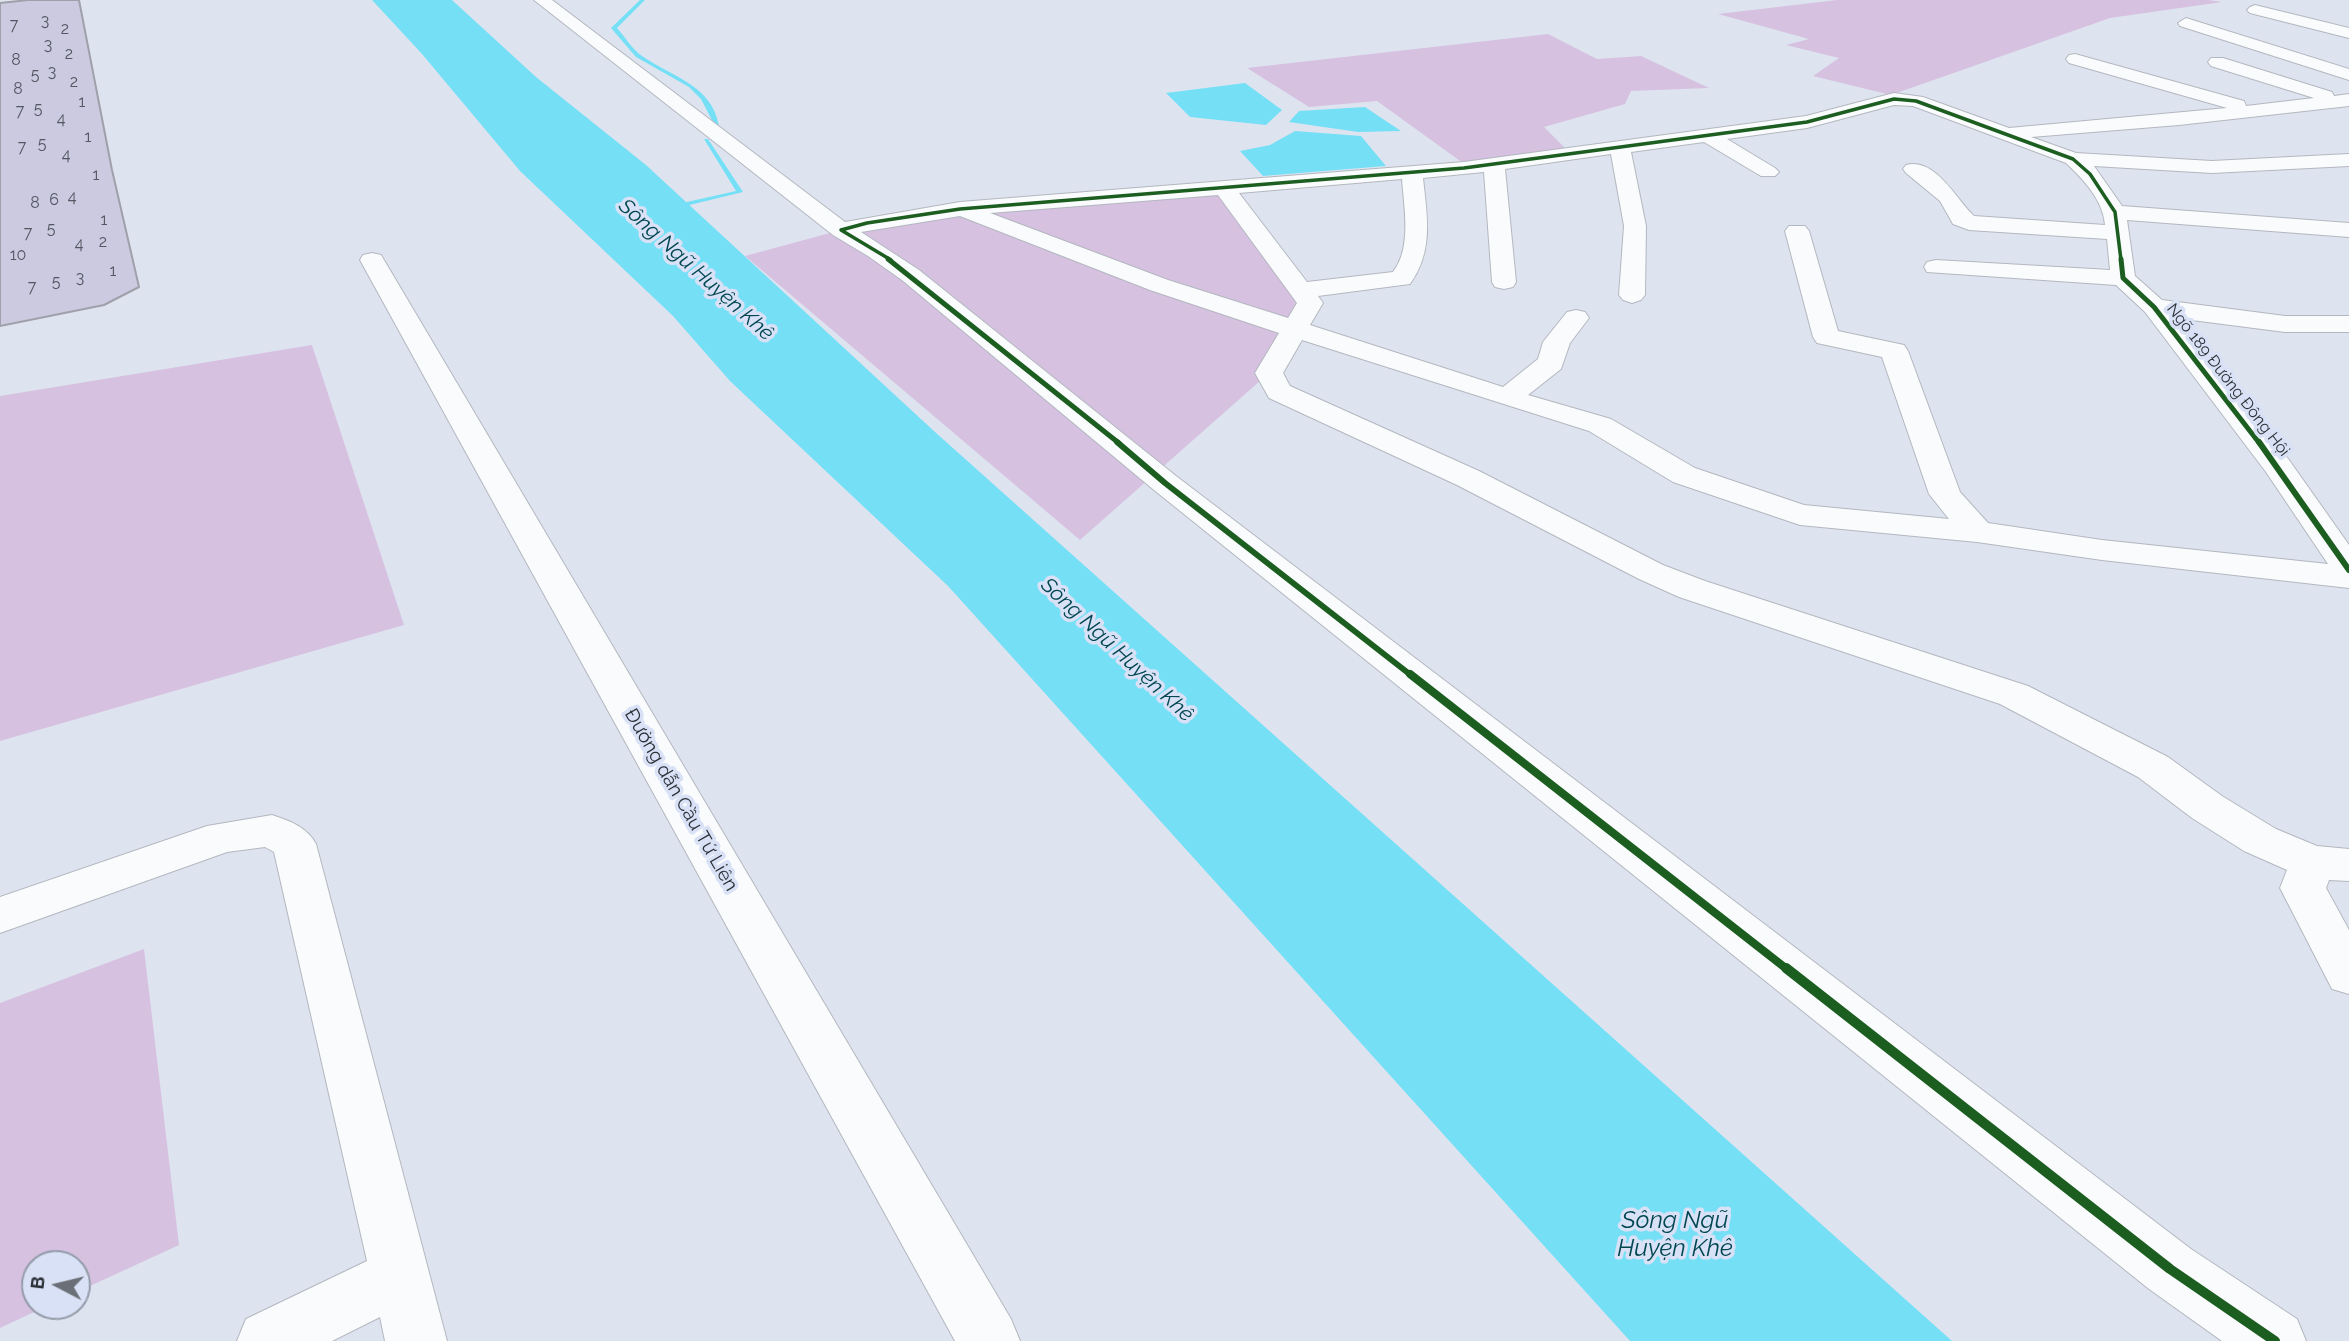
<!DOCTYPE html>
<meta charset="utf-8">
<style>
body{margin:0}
#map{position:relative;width:2349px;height:1341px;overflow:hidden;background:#dee4ef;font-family:Raleway,sans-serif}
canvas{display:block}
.north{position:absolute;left:21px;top:1250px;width:70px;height:70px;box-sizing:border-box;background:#d8e1f5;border:2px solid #949ba9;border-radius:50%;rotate:277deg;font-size:19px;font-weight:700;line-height:28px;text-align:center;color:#2d3138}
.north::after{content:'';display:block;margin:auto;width:24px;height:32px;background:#6b7078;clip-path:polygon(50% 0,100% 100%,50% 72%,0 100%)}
</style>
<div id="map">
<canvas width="2349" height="1341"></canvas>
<div class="north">B</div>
</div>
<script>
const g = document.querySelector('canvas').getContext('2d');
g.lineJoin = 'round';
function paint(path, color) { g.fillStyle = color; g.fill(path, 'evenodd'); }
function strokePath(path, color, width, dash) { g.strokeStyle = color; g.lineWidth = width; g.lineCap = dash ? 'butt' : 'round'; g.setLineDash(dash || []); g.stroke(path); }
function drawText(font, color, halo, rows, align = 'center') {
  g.font = font + ' Raleway,sans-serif'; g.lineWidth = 7; g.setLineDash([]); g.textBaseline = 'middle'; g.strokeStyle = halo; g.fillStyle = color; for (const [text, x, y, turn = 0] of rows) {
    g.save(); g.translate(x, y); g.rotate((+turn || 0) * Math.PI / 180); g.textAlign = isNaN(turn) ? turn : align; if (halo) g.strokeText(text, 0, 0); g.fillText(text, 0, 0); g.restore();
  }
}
const green = new Path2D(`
 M1837 0H2209L2222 2 2110 18 1891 95 1813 76 1839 58 1786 45 1809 39 1718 14Z
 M1548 34 1597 59 1641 56 1709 88 1631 91 1625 104 1544 127 1569 152 1467 166 1377 101 1309 107 1247 68Z
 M1224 188 1301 290 1269 373 1080 540 745 256 841 230 960 209Z
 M312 345 404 625 0 741V396Z
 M144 949 179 1245 77 1292V1264H35V1306H47L0 1328V1003Z`);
const water = new Path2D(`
 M372 0H452L536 77 646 165 935 432 1952 1341H1630L948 586 730 381 673 316 520 171 422 54Z
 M1245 83 1282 110 1266 125 1190 117 1166 93Z
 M1365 107 1401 131 1358 132 1289 122 1299 111Z
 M1295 131 1361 136 1386 166 1263 176 1240 151 1270 145Z`);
const stream = new Path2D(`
 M640 0H645L617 28C625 37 633 50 642 56 672 77 712 85 719 126H715L701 99 689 87 636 57 611 28Z
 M704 139H708L743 192 669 210V206L736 191Z`);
const building = new Path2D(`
 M28 0H79L112 170 139 287 104 305 0 326V3Z`);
const minor = new Path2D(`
 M534 0H552L845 222 960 202 1464 162 1806 116 1894 93 1923 97 2009 128 2227 108 2069 63 2066 59 2069 55 2075 54 2244 101 2246 106 2314 98 2211 66 2208 62 2211 58H2223L2332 92 2334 96 2349 94V106L2179 125 2031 137 2076 153 2212 161 2349 154V166L2212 173 2094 166 2122 206 2349 223V237L2127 220 2135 276 2162 300 2285 316H2349V332H2285L2176 318 2289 460 2349 545V588L2102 560 1977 542 1800 525 1673 482 1589 431 1302 340 1283 373 1290 386 1479 471 1663 565 1705 581 2028 686 2168 757 2222 796 2276 829 2317 846 2349 849V881L2329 880 2326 888 2349 930V994L2332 989 2280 888 2287 870 2244 851 2192 818 2138 777 2000 704 1679 597 1639 579 1457 485 1269 398 1255 373 1279 333 1150 290 960 216 861 232 919 270 1176 476 2191 1249 2297 1319 2306 1341H2222L2149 1289 1154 490 902 280 868 256 833 235ZM1894 105 1913 106 2066 163C2084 180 2103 200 2105 225L1974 216C1957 201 1936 157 1906 165L1903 169 1906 173 1940 201 1953 224 1969 230 2107 239 2110 270 1936 260 1927 262 1924 267 1927 272 2116 285 2145 312 2266 472 2328 564 2102 540 1988 523 1960 492 1908 351 1904 345 1838 331 1809 231 1805 226H1789L1785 231 1813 337 1817 343 1882 357 1929 494 1949 519 1804 505 1695 468 1611 419 1528 395 1561 369 1570 343 1589 318 1585 312 1576 310 1567 312 1543 342 1538 359 1503 387 1310 325 1323 303 1318 296 1410 284C1434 251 1427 216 1423 178L1484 172 1492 282 1495 287 1504 289 1513 287 1516 282 1505 169 1611 154 1624 226 1619 295 1623 300 1632 303 1641 300 1645 295 1646 226 1631 152 1704 142 1761 176H1775L1779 172 1775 168 1727 139 1807 128ZM1402 179C1404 208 1412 248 1393 272L1307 282 1239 193ZM1218 195 1297 303 1288 318 1168 280 990 213Z
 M2255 5 2349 28V38L2250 13 2247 10 2250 7Z
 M2186 18 2349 69V80L2180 26 2178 23Z
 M272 815C290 821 307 827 316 844L447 1341H385L380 1317 332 1341H237L246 1319 367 1261 274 852 265 847 227 852 0 933V897L207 826Z`);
const major = new Path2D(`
 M372 253 381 255 384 260 1011 1319 1020 1341H955L360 260 363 255Z`);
const cyclewayFar4 = new Path2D(`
 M891 260 841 230 867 223 960 209 1464 168 1807 122 1894 99 1916 101 2073 159 2090 174 2115 212 2121 260`);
const cyclewayFar3 = new Path2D(`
 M888 259 1120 444
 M2121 259 2123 278 2154 307 2260 444`);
const cyclewayFar2 = new Path2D(`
 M1117 442 1165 483 1412 676
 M2259 442 2349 570`);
const cyclewayFar1 = new Path2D(`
 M1410 674 1788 970`);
const cycleway = new Path2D(`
 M1786 968 2170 1269 2275 1341`);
const numberNames = [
 ["3",45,21],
 ["7",14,25],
 ["2",65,29],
 ["3",48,45],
 ["2",69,54],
 ["8",16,60],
 ["3",52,72],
 ["5",35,75],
 ["2",74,82],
 ["8",18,89],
 ["1",82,102],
 ["5",38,109],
 ["7",20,111],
 ["4",61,119],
 ["1",88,137],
 ["5",42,144],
 ["7",22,147],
 ["4",66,155],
 ["1",96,175],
 ["4",72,197],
 ["6",54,200],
 ["8",35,203],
 ["1",104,220],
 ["5",51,229],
 ["7",28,233],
 ["2",103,242],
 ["4",79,244],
 ["10",18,255],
 ["1",113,271],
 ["3",80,278],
 ["5",56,282],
 ["7",32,287]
];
const farStreetnames = [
 ["Ngõ 189 Đường Đông Hội",2228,380,52]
];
const streetNames = [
 ["Đường dẫn Cầu Tứ Liên",681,800,60]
];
const waterNames = [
 ["Sông Ngũ Huyện Khê",696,270,42],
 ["Sông Ngũ Huyện Khê",1117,650,43]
];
const nearWaternames = [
 ["Sông Ngũ",1675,1221],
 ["Huyện Khê",1675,1249]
];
paint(green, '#d6c1e1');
paint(water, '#75dff6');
paint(stream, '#75dff6');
paint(building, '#cbcae0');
strokePath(building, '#9fa0a9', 2);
strokePath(minor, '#b3b7bf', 2);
strokePath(major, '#b3b7bf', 2);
paint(minor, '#fafbfd');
paint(major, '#fafbfd');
strokePath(cyclewayFar4, '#1b5e20', 3.5);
strokePath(cyclewayFar3, '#1b5e20', 5);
strokePath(cyclewayFar2, '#1b5e20', 6);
strokePath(cyclewayFar1, '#1b5e20', 8);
strokePath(cycleway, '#1b5e20', 10);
drawText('16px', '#545762', null, numberNames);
drawText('16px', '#2d3138', '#d8e1f5', farStreetnames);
drawText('19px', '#2d3138', '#d8e1f5', streetNames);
drawText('italic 21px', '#004651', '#d8e1f5', waterNames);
drawText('italic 24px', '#004651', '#d8e1f5', nearWaternames);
</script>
